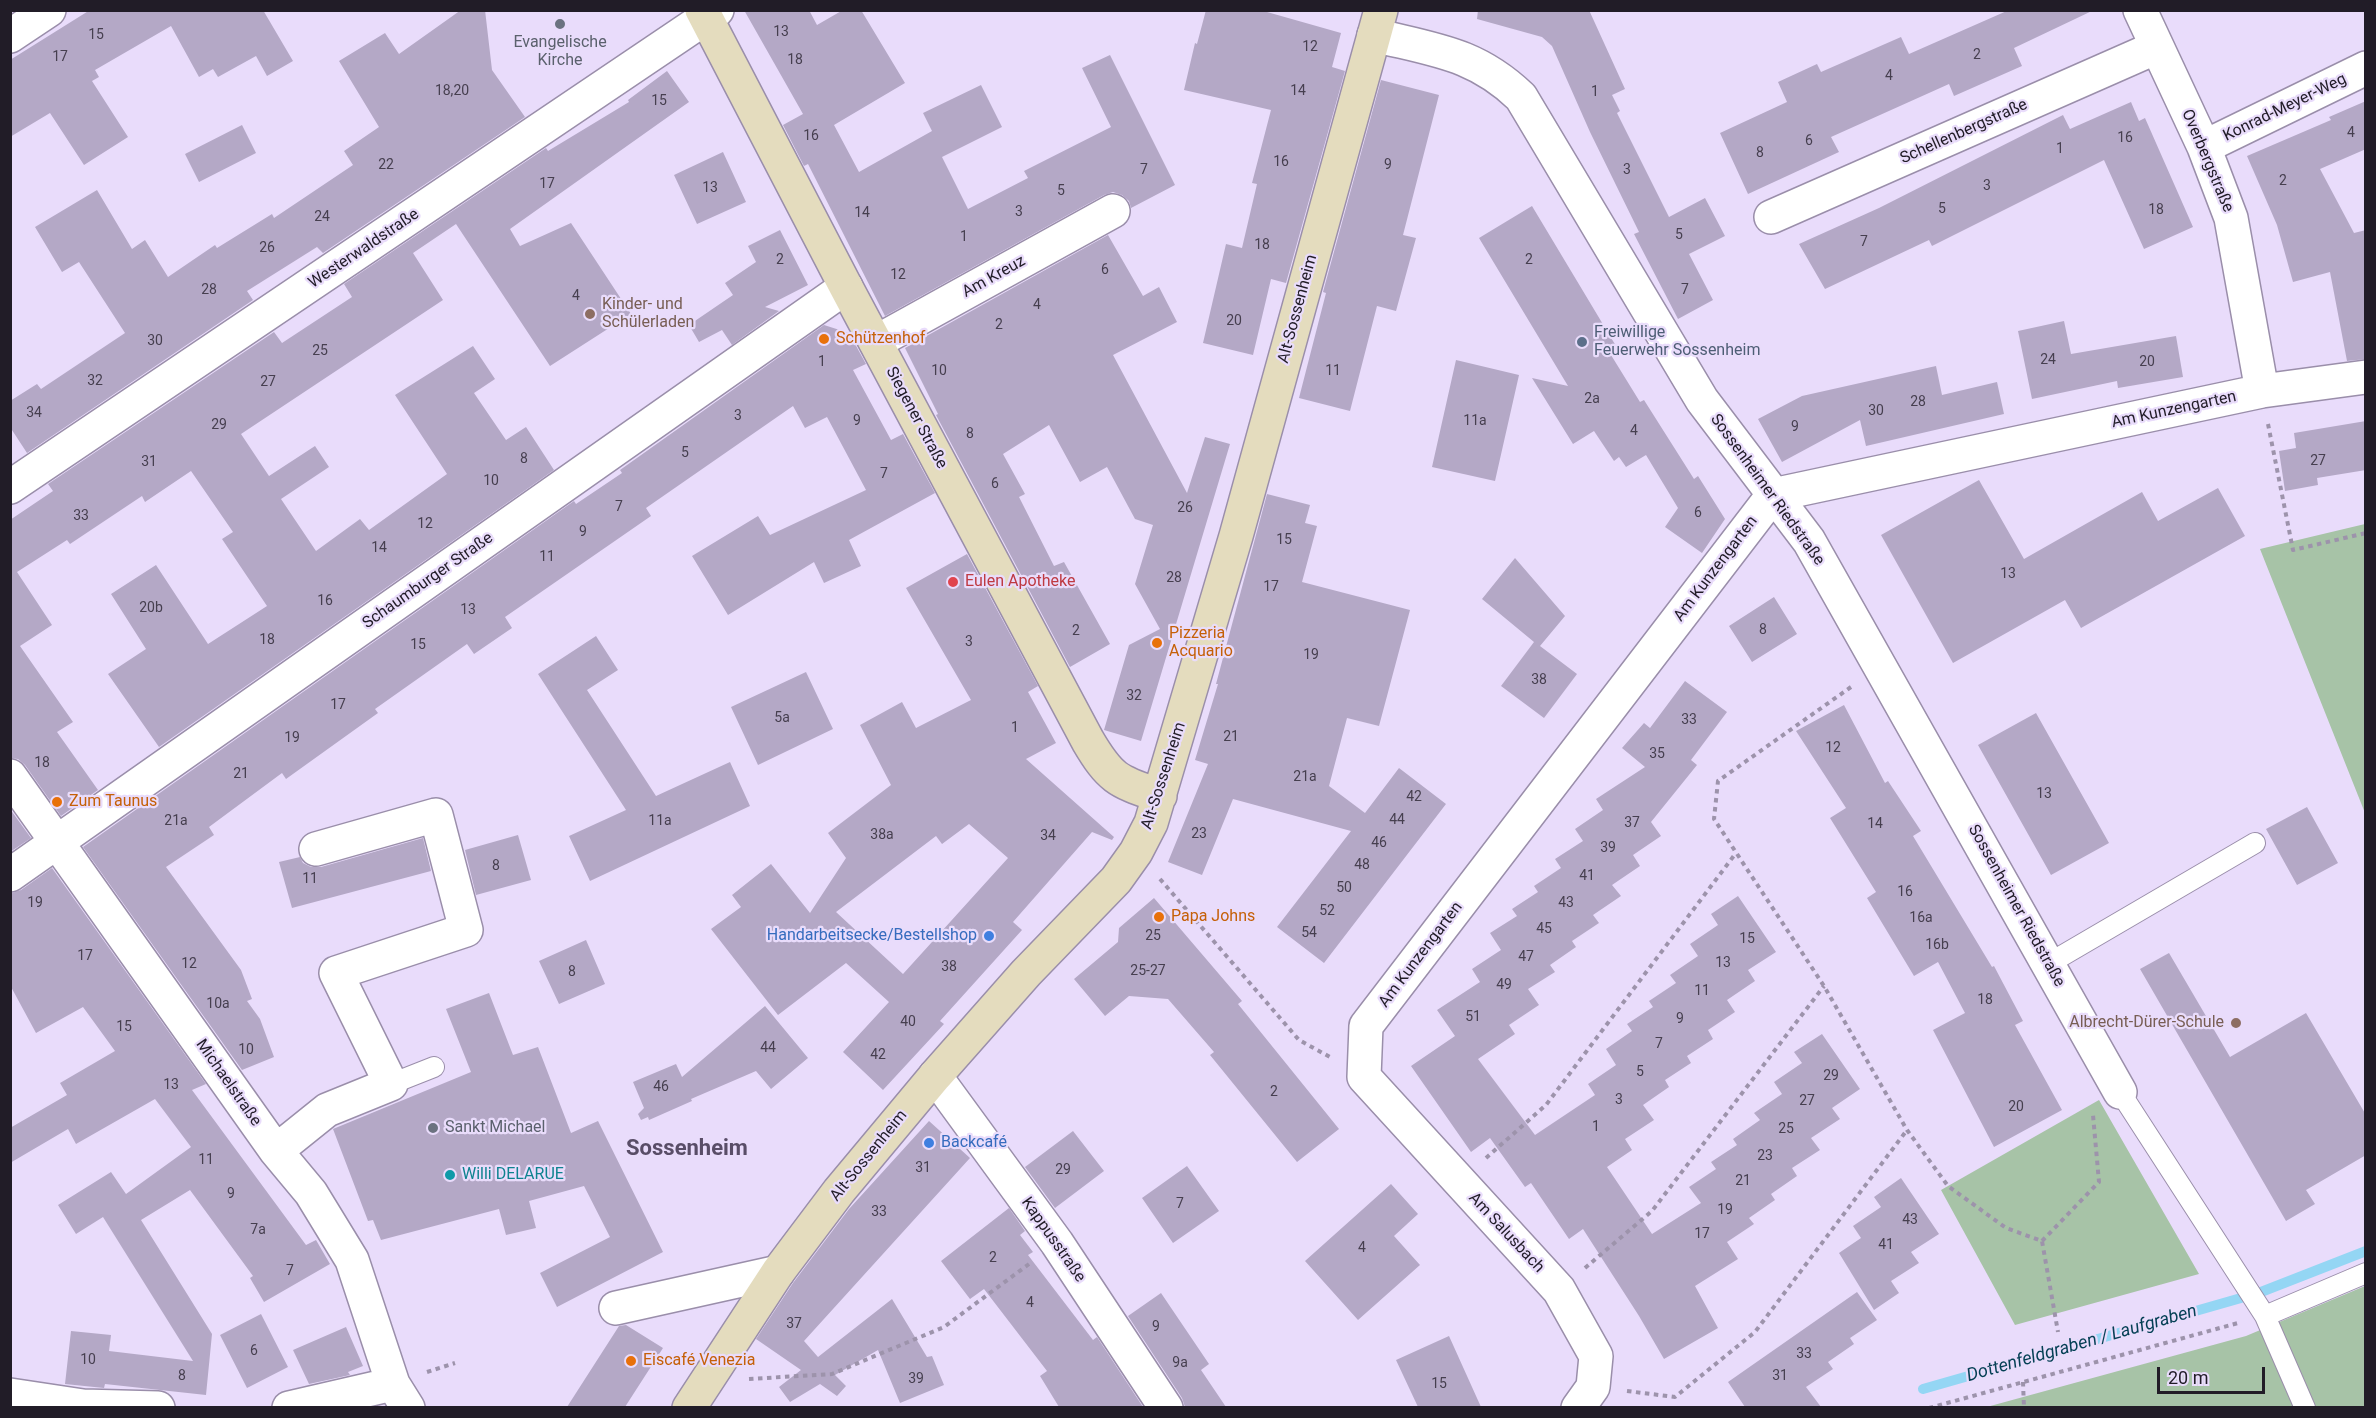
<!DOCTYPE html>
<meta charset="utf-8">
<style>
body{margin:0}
#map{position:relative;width:2376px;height:1418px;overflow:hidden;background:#e9dcfb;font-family:Roboto,sans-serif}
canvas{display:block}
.frame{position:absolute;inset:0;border:12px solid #211c27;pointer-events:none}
.scale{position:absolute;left:2157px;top:1367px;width:108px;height:27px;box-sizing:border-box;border:3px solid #211c27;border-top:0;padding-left:8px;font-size:18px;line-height:21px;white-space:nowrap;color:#211c27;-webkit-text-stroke:4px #e9dcfb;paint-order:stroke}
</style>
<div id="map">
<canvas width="2376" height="1418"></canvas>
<div class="frame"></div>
<div class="scale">20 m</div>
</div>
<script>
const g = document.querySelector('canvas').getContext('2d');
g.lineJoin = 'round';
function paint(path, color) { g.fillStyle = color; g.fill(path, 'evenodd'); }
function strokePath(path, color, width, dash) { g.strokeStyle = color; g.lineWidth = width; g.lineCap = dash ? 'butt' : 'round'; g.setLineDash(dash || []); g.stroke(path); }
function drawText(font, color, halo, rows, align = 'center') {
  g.font = font + ' Roboto,sans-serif'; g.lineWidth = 4.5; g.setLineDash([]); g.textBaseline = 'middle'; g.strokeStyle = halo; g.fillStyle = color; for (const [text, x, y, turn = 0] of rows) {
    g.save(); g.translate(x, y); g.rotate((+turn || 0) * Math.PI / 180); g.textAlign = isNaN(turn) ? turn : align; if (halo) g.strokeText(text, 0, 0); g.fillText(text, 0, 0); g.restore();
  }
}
const green = new Path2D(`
 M2365 524H2366L2365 813 2260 549Z
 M2099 1100 2199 1274 2015 1325 1941 1190Z
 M2365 1286V1407L1983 1408 2246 1336Z`);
const stream = new Path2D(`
 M2261 1292 2366 1251
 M1923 1389 2241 1298`);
const building = new Path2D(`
 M90 10H263L293 61 267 76 256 56 218 77 213 69 199 77 171 26 95 70 99 77 92 81 128 137 84 165 50 113 10 137V60Z
 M461 10H485L492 70 525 117 323 253 317 247 247 291 253 300 27 453 10 427V401L37 384 41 389 125 333 79 262 62 272 35 227 97 190 132 249 145 240 168 277 215 245 217 248 272 214 274 218 353 165 344 151 379 127 339 61 385 33 399 54Z
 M744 10H809L817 25 843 10H861L905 83 834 125 859 172 932 131 923 113 981 85 1002 127 942 157 968 209 1028 178 1024 171 1111 127 1082 68 1110 55 1175 185 1131 208 1129 201 1122 195 1113 192 1104 195 885 316 808 164 804 166 783 125 803 114Z
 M1206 10H1260L1341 33 1332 67 1345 71 1286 283 1271 279 1253 355 1203 343 1226 244 1242 248 1257 184 1252 183 1271 110 1184 90 1195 43 1197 44Z
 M1478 10H1589L1625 89 1612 95 1620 111 1617 113 1669 217 1705 198 1725 236 1689 254 1713 300 1678 319 1634 234 1639 232 1590 132 1552 46 1542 37 1477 19Z
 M2009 10H2094L2014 48 2022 66 1954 96 1949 84 1831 137 1839 152 1748 194 1720 133 1787 102 1778 82 1817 64 1821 72 1901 37 1909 54Z
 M667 71 689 102 510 229 520 246 571 223 631 314 550 366 456 224 413 253 443 300 241 434 269 476 315 446 329 467 281 499 316 551 360 519 369 530 447 474 395 395 473 346 495 379 474 393 506 440 526 427 554 470 159 747 108 674 146 649 111 594 156 565 208 644 267 606 222 539 233 532 191 471 145 502 142 496 70 544 67 540 17 572 52 625 20 646 73 722 57 732 98 790 61 816 25 765 18 759 10 758V520L53 491 48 484 274 332 282 343 352 297 344 284 546 148 548 151 629 102 628 100Z
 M1381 80 1439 95 1403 235 1416 238 1396 311 1377 306 1350 411 1299 398 1326 293 1323 292Z
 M2366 101V149L2320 169 2354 233 2366 230V359L2347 361 2330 272 2293 282 2277 225 2247 156 2331 120 2329 117Z
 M2131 102 2139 121 2145 118 2193 227 2144 249 2104 160 1932 246 1929 240 1825 289 1799 244 1879 208 2063 115 2070 129Z
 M242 125 256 153 199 182 185 154Z
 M723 152 746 202 697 224 674 175Z
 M1532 206 1619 351 1611 355 1640 402 1644 400 1694 479 1698 476 1725 519 1702 553 1665 527 1678 508 1646 455 1626 467 1619 457 1614 461 1594 431 1573 444 1532 378 1568 386 1479 238Z
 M780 230 808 285 765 307 779 311 732 345 722 330 699 342 689 325 733 295 725 283 756 262 748 246Z
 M1108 235 1143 296 1159 287 1177 322 1113 355 1187 493 1205 437 1230 444 1141 741 1104 730 1129 645 1160 629 1135 584 1153 525 1135 519 1107 467 1080 482 1049 425 1003 454 1025 494 1019 497 1054 566 1064 562 1110 644 1070 667 936 415 938 414 905 348Z
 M2064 321 2071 354 2176 336 2183 377 2118 388 2117 381 2032 399 2018 331Z
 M824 325 849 333 866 364 853 370 891 440 903 434 935 493 849 540 861 566 824 583 814 562 728 615 692 556 758 516 770 535 866 490 827 417 805 428 793 406 646 508 651 516 505 617 512 628 474 654 467 644 375 709 378 713 286 779 282 773 209 827 214 835 166 867 241 970 252 999 247 1001 260 1019 274 1057 242 1070 83 847 574 501 576 504 622 473 620 470Z
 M1456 360 1519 375 1495 481 1432 467Z
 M1936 366 1942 395 1997 382 2004 414 1866 446 1860 420 1782 462 1758 419 1802 396Z
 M2366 421V470L2317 478 2318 485 2285 491 2279 451 2296 448 2294 433Z
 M1979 480 2024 559 2142 492 2158 521 2218 488 2245 536 2081 628 2065 600 1953 663 1881 535Z
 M1267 494 1310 505 1305 523 1317 526 1302 582 1410 610 1379 726 1347 718 1329 786 1365 813 1399 768 1446 804 1324 963 1277 927 1351 831 1233 799 1202 875 1168 862 1208 764 1195 760 1218 684H1216Z
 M967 554 1038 686 1028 692 1056 743 1026 759 1114 837 1112 840 1092 832 1013 922 1022 930 940 1021 944 1024 883 1090 843 1052 889 1002 846 963 778 1015 711 929 741 907 732 895 771 864 810 913 846 858 828 833 891 785 860 725 902 702 916 728 971 700 906 588ZM969 824 1008 858 903 974 836 912 936 836 942 844Z
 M1515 558 1565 616 1540 646 1577 674 1544 718 1501 686 1534 642 1482 599Z
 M1774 597 1797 634 1752 662 1729 626Z
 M596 636 618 670 587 690 656 796 730 762 750 806 590 881 569 836 626 810 538 674Z
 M806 672 833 729 758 765 731 707Z
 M1685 681 1727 712 1691 760 1697 765 1651 822 1661 836 1633 855 1640 866 1612 885 1621 896 1593 915 1599 923 1572 941 1576 947 1550 965 1555 972 1528 989 1539 1005 1509 1025 1515 1034 1478 1059 1535 1135 1595 1095 1588 1084 1616 1065 1606 1049 1632 1031 1627 1024 1653 1007 1649 1001 1676 983 1670 975 1698 956 1690 944 1718 925 1711 914 1738 896 1776 952 1748 970 1755 981 1727 1000 1735 1012 1708 1030 1713 1039 1687 1056 1691 1063 1665 1080 1669 1087 1643 1105 1654 1120 1625 1139 1632 1150 1607 1167 1652 1234 1701 1203 1689 1187 1716 1169 1711 1162 1737 1145 1733 1139 1760 1120 1754 1113 1782 1094 1774 1082 1802 1063 1794 1052 1822 1034 1860 1089 1832 1108 1840 1119 1811 1138 1820 1150 1792 1168 1797 1176 1771 1194 1775 1200 1749 1218 1754 1224 1727 1242 1738 1259 1695 1286 1718 1328 1664 1359 1639 1316 1583 1229 1569 1239 1531 1183 1525 1187 1490 1138 1471 1152 1411 1066 1455 1036 1437 1010 1480 982 1472 969 1501 950 1490 933 1517 916 1512 909 1538 892 1534 886 1561 868 1555 859 1583 841 1575 829 1603 810 1596 799 1645 767 1622 748 1644 723 1650 728Z
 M1844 705 1885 783 1888 781 1921 831 1913 836 1992 967 1994 966 2023 1021 2015 1025 2062 1110 1994 1147 1933 1030 1965 1013 1938 962 1914 976 1867 898 1876 892 1830 818 1846 808 1796 731Z
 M2036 713 2109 843 2051 875 1978 745Z
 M2307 807 2338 863 2297 885 2266 829Z
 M10 809 31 838 10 852Z
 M518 835 531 880 476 895 465 850Z
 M423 838 431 871 292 908 279 862 300 857 303 863 311 867H321Z
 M52 868 206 1084 192 1090 306 1245 316 1240 330 1264 264 1302 250 1278 253 1276 190 1190 141 1220 212 1334 206 1395 105 1384 104 1388 65 1384 71 1331 111 1335 109 1351 193 1361 103 1217 76 1234 58 1205 111 1172 126 1194 191 1147 155 1099 76 1144 68 1129 10 1163V1128L67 1095 60 1083 115 1051 83 1007 36 1033 10 985V894L21 890Z
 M1154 898 1242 1001 1238 1004 1339 1129 1297 1162 1210 1055 1214 1052 1168 999 1129 996 1105 1016 1074 979 1118 942 1119 928Z
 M586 940 605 984 559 1004 539 961Z
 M2169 953 2230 1057 2306 1013 2366 1115V1155L2306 1190 2315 1204 2286 1221 2140 969Z
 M489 993 513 1055 538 1047 571 1133 598 1121 663 1252 557 1307 540 1273 610 1237 584 1186 529 1201 536 1228 506 1235 499 1209 381 1240 373 1220 368 1221 333 1129 471 1072 446 1009Z
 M765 1006 808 1058 771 1089 756 1071 691 1099 692 1101 649 1120 648 1117 641 1120 638 1114 644 1108 633 1082 676 1064 682 1077Z
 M929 1121 970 1158 804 1341 818 1357 892 1299 927 1357 932 1356 944 1385 900 1403 878 1350 835 1375 846 1386 837 1396 820 1384 790 1402 779 1387 801 1370 756 1339 793 1283 849 1209Z
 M1073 1131 1104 1171 1055 1208 1025 1167Z
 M1187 1166 1219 1211 1173 1243 1142 1198Z
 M1901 1178 1939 1234 1911 1252 1919 1263 1891 1281 1899 1293 1874 1310 1839 1253 1861 1238 1853 1226 1881 1207 1874 1197Z
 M1391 1184 1418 1214 1394 1236 1420 1265 1358 1320 1305 1261Z
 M1009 1208 1025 1231 1020 1235 1033 1252 1028 1255 1093 1340 1097 1337 1143 1407H1059L1040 1376 1047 1371 984 1289 970 1299 941 1261Z
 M1857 1292 1877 1320 1850 1338 1854 1344 1828 1362 1833 1369 1806 1387 1821 1407H1745L1728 1382Z
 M1161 1293 1209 1364 1201 1370 1226 1407H1185L1182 1398 1128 1316Z
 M261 1314 288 1367 247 1388 220 1335Z
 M626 1325 663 1348 625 1407H567L619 1326Z
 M346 1327 363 1366 348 1372 350 1375 309 1384 293 1350Z
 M1449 1336 1481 1407H1418L1396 1360Z`);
const path = new Path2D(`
 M2268 424 2293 550 2366 533
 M1851 687 1718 781 1714 819 1824 986 1907 1130 1948 1186 2006 1228 2042 1241 2058 1332
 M1160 879 1299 1040 1330 1057
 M1486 1158 1546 1105 1736 853
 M2042 1241 2099 1182 2093 1115
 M1585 1268 1652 1211 1824 986
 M427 1372 455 1363
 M749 1379 832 1374 944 1327 1029 1264
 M2023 1382 2024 1408
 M1627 1391 1675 1397 1755 1332 1907 1130
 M1929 1408 2238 1323`);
const lane = new Path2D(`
 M2048 964 2255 843
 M391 1084 434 1067
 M2120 1092 2265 1316 2305 1408
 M2265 1316 2366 1273`);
const street = new Path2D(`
 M2140 10 2204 147 2231 218 2262 391
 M1374 35C1434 50 1475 53 1521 97L1702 400 1809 541 2120 1092
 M10 36 49 10
 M2204 147 2366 68
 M1771 217 2157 47
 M876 342 1113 211
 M10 487 717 10
 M10 776 276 1151 311 1193 352 1260 393 1384 408 1408
 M10 875 846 287
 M935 1076 1057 1243 1166 1408
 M276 1151 327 1110 391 1084 336 973 466 930 436 815 316 849
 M616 1308 778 1272
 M10 1395 83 1406 158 1408
 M289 1408 393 1384
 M1578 1408 1593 1387 1596 1356 1559 1290 1364 1077 1366 1026 1773 495 2262 391 2366 377`);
const secondary = new Path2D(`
 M702 10 846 287 1088 741C1111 780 1118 781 1160 796
 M689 1408 778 1272 839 1191 935 1076 1026 973 1116 880 1136 852 1151 823 1236 536 1381 10`);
const markers = [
 [560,24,6,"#6b7280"],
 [590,314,6,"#8d6e63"],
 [824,339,6,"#e8710a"],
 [1582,342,6,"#5c6f8a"],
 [953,582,6,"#e0444e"],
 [1157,643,6,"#e8710a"],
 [57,802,6,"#e8710a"],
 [1159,917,6,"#e8710a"],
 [989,936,6,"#3f7fe0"],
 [2236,1023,6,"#8d6e63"],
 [433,1128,6,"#6b7280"],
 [929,1143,6,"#3f7fe0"],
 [450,1175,6,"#0f9aa8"],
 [631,1361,6,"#e8710a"]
];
const numberNames = [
 ["13",781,32],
 ["15",96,35],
 ["12",1310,47],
 ["2",1977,55],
 ["17",60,57],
 ["18",795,60],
 ["4",1889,76],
 ["18,20",452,91],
 ["14",1298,91],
 ["1",1595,92],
 ["15",659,101],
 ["4",2351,133],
 ["16",811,136],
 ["16",2125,138],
 ["6",1809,141],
 ["1",2060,149],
 ["8",1760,153],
 ["16",1281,162],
 ["22",386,165],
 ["9",1388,165],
 ["7",1144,170],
 ["3",1627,170],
 ["2",2283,181],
 ["17",547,184],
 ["3",1987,186],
 ["13",710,188],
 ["5",1061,191],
 ["5",1942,209],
 ["18",2156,210],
 ["3",1019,212],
 ["14",862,213],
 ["24",322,217],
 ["5",1679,235],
 ["1",964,237],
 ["7",1864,242],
 ["18",1262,245],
 ["26",267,248],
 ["2",780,260],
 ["2",1529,260],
 ["6",1105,270],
 ["12",898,275],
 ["28",209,290],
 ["7",1685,290],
 ["4",576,296],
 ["4",1037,305],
 ["20",1234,321],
 ["2",999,325],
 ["30",155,341],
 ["25",320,351],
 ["24",2048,360],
 ["1",822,362],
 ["20",2147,362],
 ["10",939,371],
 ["11",1333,371],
 ["32",95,381],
 ["27",268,382],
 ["2a",1592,399],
 ["28",1918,402],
 ["30",1876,411],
 ["34",34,413],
 ["3",738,416],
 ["9",857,421],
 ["11a",1475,421],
 ["29",219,425],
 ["9",1795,427],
 ["4",1634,431],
 ["8",970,434],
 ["5",685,453],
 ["8",524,459],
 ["27",2318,461],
 ["31",149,462],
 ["7",884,474],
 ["10",491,481],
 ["6",995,484],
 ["7",619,507],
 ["26",1185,508],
 ["6",1698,513],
 ["33",81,516],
 ["12",425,524],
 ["9",583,532],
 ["15",1284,540],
 ["14",379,548],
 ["11",547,557],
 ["13",2008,574],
 ["28",1174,578],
 ["17",1271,587],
 ["16",325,601],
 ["20b",151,608],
 ["13",468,610],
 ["8",1763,630],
 ["2",1076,631],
 ["18",267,640],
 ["3",969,642],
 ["15",418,645],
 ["19",1311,655],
 ["38",1539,680],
 ["32",1134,696],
 ["17",338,705],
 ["5a",782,718],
 ["33",1689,720],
 ["1",1015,728],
 ["21",1231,737],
 ["19",292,738],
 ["12",1833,748],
 ["35",1657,754],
 ["18",42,763],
 ["21",241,774],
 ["21a",1305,777],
 ["13",2044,794],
 ["42",1414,797],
 ["44",1397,820],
 ["21a",176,821],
 ["11a",660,821],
 ["37",1632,823],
 ["14",1875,824],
 ["23",1199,834],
 ["38a",882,835],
 ["34",1048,836],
 ["46",1379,843],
 ["39",1608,848],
 ["48",1362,865],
 ["8",496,866],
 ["41",1587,876],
 ["11",310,879],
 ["50",1344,888],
 ["16",1905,892],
 ["19",35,903],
 ["43",1566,903],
 ["52",1327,911],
 ["16a",1921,918],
 ["45",1544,929],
 ["54",1309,933],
 ["25",1153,936],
 ["15",1747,939],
 ["16b",1937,945],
 ["17",85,956],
 ["47",1526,957],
 ["13",1723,963],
 ["12",189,964],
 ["38",949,967],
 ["25-27",1148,971],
 ["8",572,972],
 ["49",1504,985],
 ["11",1702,991],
 ["18",1985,1000],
 ["10a",218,1004],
 ["51",1473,1017],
 ["9",1680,1019],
 ["40",908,1022],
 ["15",124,1027],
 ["7",1659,1044],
 ["44",768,1048],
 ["10",246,1050],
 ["42",878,1055],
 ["5",1640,1072],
 ["29",1831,1076],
 ["13",171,1085],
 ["46",661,1087],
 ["2",1274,1092],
 ["3",1619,1100],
 ["27",1807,1101],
 ["20",2016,1107],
 ["1",1596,1127],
 ["25",1786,1129],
 ["23",1765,1156],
 ["11",206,1160],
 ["31",923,1168],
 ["29",1063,1170],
 ["21",1743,1181],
 ["9",231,1194],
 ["7",1180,1204],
 ["19",1725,1210],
 ["33",879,1212],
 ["43",1910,1220],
 ["7a",258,1230],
 ["17",1702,1234],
 ["41",1886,1245],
 ["4",1362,1248],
 ["2",993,1258],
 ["7",290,1271],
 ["4",1030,1303],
 ["37",794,1324],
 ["9",1156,1327],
 ["6",254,1351],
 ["33",1804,1354],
 ["10",88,1360],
 ["9a",1180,1363],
 ["8",182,1376],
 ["31",1780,1376],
 ["39",916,1379],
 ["15",1439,1384]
];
const worshipNames = [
 ["Evangelische",560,43],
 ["Kirche",560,61],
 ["Sankt Michael",445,1128,"left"]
];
const streetNames = [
 ["Konrad-Meyer-Weg",2285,108,-26],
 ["Schellenbergstraße",1964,132,-24],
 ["Overbergstraße",2207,161,67],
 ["Westerwaldstraße",364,249,-34],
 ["Am Kreuz",994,277,-29],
 ["Alt-Sossenheim",1298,309,-75],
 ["Am Kunzengarten",2174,410,-12],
 ["Siegener Straße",916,418,62],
 ["Sossenheimer Riedstraße",1767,490,54],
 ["Am Kunzengarten",1716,569,-53],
 ["Schaumburger Straße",428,581,-35],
 ["Alt-Sossenheim",1164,776,-72],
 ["Sossenheimer Riedstraße",2016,906,61],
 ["Am Kunzengarten",1421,955,-53],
 ["Michaelstraße",228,1083,55],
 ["Alt-Sossenheim",869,1156,-51],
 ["Am Salusbach",1506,1233,47],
 ["Kappusstraße",1053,1240,55]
];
const educationNames = [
 ["Kinder- und",602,305],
 ["Schülerladen",602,323],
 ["Albrecht-Dürer-Schule",2224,1023,"right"]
];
const serviceNames = [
 ["Freiwillige",1594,333],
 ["Feuerwehr Sossenheim",1594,351]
];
const foodNames = [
 ["Schützenhof",836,339],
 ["Pizzeria",1169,634],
 ["Acquario",1169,652],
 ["Zum Taunus",69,802],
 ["Papa Johns",1171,917],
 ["Eiscafé Venezia",643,1361]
];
const healthNames = [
 ["Eulen Apotheke",965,582]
];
const shopNames = [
 ["Handarbeitsecke/Bestellshop",977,936],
 ["Backcafé",941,1143,"left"]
];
const cultureNames = [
 ["Willi DELARUE",462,1175]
];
const waterNames = [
 ["Dottenfeldgraben / Laufgraben",2082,1344,-16]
];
const districtNames = [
 ["Sossenheim",687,1149]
];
paint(green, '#a7c3a7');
strokePath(stream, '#94d6f4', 10);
paint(building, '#b4a8c6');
strokePath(lane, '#9a8eaa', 22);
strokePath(street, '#9a8eaa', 36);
strokePath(secondary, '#9a8eaa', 36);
strokePath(path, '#9d93ab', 4, [4.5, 4.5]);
strokePath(lane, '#fff', 20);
strokePath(street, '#fff', 33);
strokePath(secondary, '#e4dcbe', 33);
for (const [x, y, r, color] of markers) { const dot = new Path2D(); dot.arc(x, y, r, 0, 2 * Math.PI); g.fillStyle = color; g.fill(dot); strokePath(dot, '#e9dcfb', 2); }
drawText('14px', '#463f4f', null, numberNames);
drawText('16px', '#5b616d', '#e9dcfb', worshipNames);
drawText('16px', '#211c27', '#e9dcfb', streetNames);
drawText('16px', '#785e54', '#e9dcfb', educationNames, 'left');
drawText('16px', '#4e5e75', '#e9dcfb', serviceNames, 'left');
drawText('16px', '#c56008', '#e9dcfb', foodNames, 'left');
drawText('16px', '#be3a42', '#e9dcfb', healthNames, 'left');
drawText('16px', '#366cbe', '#e9dcfb', shopNames, 'right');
drawText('16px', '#0d838f', '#e9dcfb', cultureNames, 'left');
drawText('italic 18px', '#043f54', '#e9dcfb', waterNames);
drawText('bold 22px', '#594d67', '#e9dcfb', districtNames);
</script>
